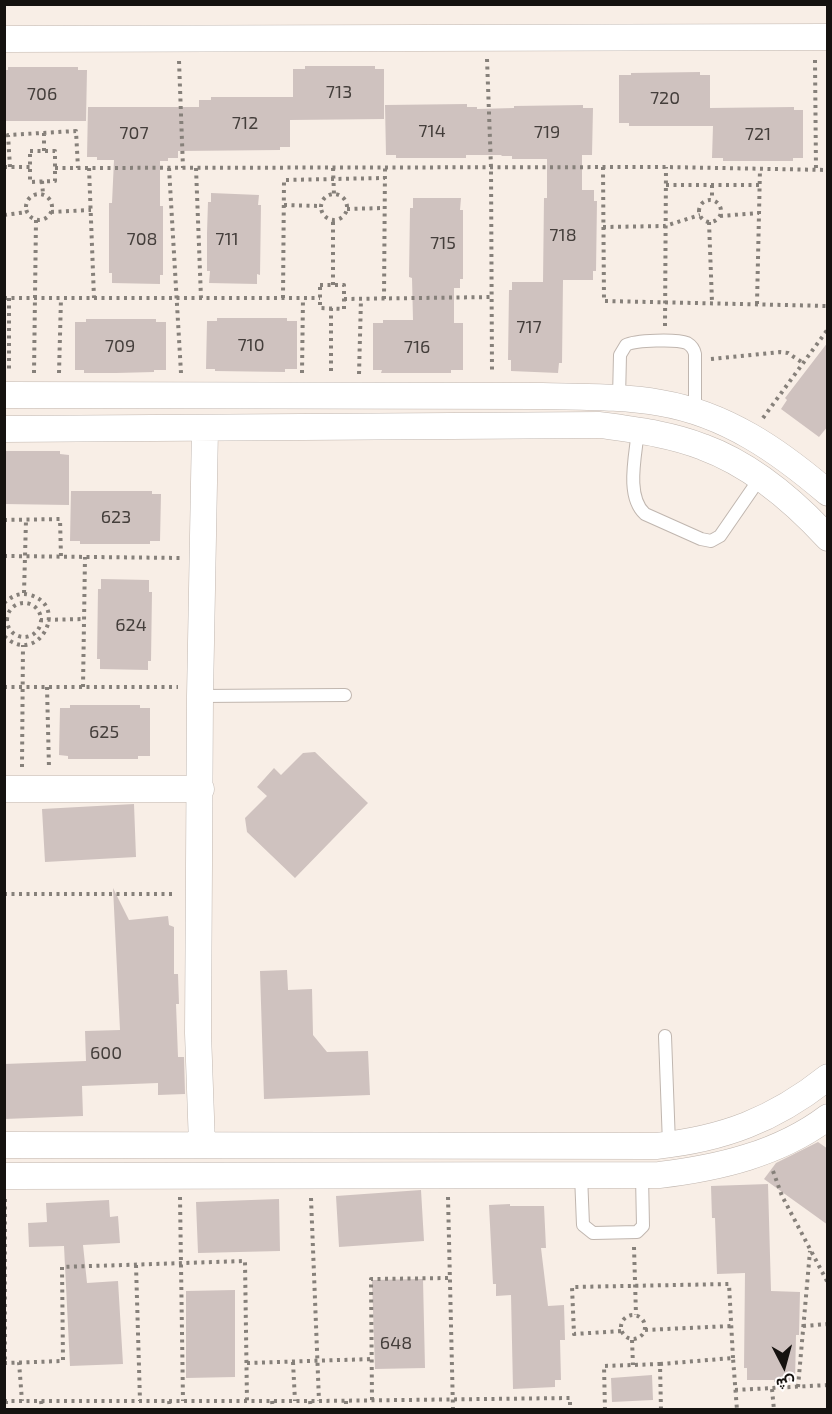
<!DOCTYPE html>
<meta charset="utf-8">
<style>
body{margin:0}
#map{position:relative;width:832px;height:1414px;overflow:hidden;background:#f8eee6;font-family:"Exo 2",Vazirmatn,sans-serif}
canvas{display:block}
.frame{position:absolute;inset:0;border:6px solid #15120f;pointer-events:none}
.north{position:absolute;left:754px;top:1336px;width:60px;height:60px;-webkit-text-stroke:4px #fffcfb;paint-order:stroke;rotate:174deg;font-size:16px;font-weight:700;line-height:24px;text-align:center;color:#15120f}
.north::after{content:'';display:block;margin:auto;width:21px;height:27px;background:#15120f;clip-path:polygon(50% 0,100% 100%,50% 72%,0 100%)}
</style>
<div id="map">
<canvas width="832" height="1414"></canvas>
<div class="frame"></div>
<div class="north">ش</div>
</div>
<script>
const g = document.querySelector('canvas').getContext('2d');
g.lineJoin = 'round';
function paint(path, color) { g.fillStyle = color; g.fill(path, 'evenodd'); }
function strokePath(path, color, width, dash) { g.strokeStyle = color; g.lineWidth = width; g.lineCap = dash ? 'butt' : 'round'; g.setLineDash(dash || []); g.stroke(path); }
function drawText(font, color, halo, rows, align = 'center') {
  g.font = font + ' "Exo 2",sans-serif'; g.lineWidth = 4.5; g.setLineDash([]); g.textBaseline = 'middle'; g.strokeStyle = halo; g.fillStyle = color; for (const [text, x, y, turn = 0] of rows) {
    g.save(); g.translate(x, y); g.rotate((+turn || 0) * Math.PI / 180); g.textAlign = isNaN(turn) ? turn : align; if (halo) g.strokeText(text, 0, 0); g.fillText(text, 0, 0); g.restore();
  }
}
const building = new Path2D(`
 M305 66H375V69H384V119L290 120V147H280V150L178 151V158H168V161H160V206H163V275H160V284L112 283V273H109V203H112L114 160H97V157H87L88 107H199V100H211V97H293V69H305Z
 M8 67H78V70H87L86 121H5L4 70H8Z
 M700 72V75H710V108L794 107V110H803V158H793V161H723V158H712L713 126H629V123H619V75H631V73Z
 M467 104V107H477V109L514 108V106L583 105V108H593L592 155H582V190H594V201H597L596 271H593V280H563L562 363H559L558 373 511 371V360H508L509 290H512V282H543L544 198H547V159H512V156H501L502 155H466V158H396V155H386L385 105Z
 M211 193 259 195 258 205H261L260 275 257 274V284L209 283 210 271H207V233L208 202H211Z
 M413 198H461L460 210H463V279H460V288H454V323H463V370H451V373H381L382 370H373V323H383V320H413L412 278 409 277 410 208H413Z
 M217 318H287V321H297V369H285V372L215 371V369H206L207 321H217Z
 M86 319H156V322H166V370H154V372L116 373H84V370H75V322H86Z
 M828 342V426L819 437 781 409 787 400 785 398Z
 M4 451H60V454L69 455V505L4 504Z
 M71 491H152V494H161L160 541H150V544H80V541H70Z
 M101 579 149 580V592H152L151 661H148V670L100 669V659H97L98 589H101Z
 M70 705H140V708H150V756H138V759H68V756L59 755 60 708H70Z
 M315 752 368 803 295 878 247 832 245 818 267 796 257 787 274 768 281 775 303 753Z
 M134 804 136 857 45 862 42 809Z
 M113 888 129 920 168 916 169 925 174 927V974H178L179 1004H176L178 1057H184L185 1094 158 1095V1083L82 1086 83 1116 4 1119V1064L86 1061 85 1031 120 1030Z
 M287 970 288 990 312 989 313 1035 327 1052 368 1051 370 1095 264 1099 260 971Z
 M818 1142 828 1149V1225L764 1179 776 1163Z
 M768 1184 771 1291 800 1292 799 1335H796L795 1382H774V1380H747V1368H744L745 1273 717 1274 715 1218H712L711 1186Z
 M421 1190 424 1241 339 1247 336 1196Z
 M279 1199 280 1251 198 1253 196 1202Z
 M109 1200 110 1217 118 1216 120 1243 83 1245 87 1283 118 1281 123 1364 70 1366 64 1246 29 1247 28 1223 47 1222 46 1203Z
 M510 1204V1206H544L546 1248H541L548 1306 564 1305 565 1340H560L561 1380H555V1387L513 1389 511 1295 496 1296V1284H493L489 1205Z
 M423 1279 425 1368 375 1369 372 1280Z
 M235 1290V1377L186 1378V1291Z
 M652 1375 653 1400 612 1402 611 1378Z`);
const path = new Path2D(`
 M487 59 491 167 492 373
 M815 60 816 170
 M179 61 183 168
 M44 133V151
 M30 151H55V181L30 182Z
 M4 167H30
 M10 167 8 135 76 131 78 168
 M603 167 604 301 828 306
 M55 168 666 167 828 170
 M89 168 94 298
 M169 168 181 373
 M196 168 201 298
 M333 168 334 194
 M42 181 43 194
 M666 185H759
 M712 185V199
 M321 207a13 13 0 1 1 26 0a13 13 0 1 1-26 0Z
 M26 207a13 13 0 1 1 26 0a13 13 0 1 1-26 0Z
 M699 211a11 11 0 1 1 22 0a11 11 0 1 1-22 0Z
 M284 205 320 206
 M347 209 384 208
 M51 212 91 210
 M4 215 27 212
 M720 216 759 213
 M709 222 712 302
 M603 227 665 226 700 215
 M320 285H344V309L320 308Z
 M333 285V220
 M4 298H320
 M9 298V373
 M283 298 284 180 385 178
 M344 299 492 297
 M384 299 385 167
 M757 304 760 169
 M331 308V373
 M665 326 666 167
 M711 359 780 352 788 353 803 363
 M34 373 36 220
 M59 373 61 298
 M302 373 303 298
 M359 374 361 299
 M763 418 828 329
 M4 520 60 519 61 557
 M4 556 181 558
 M24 593 26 520
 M4 603C12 596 20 592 30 595 71 606 37 668 4 636
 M7 620a17 17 0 1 1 34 0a17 17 0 1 1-34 0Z
 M40 620 85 619
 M4 687H178
 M47 687 49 768
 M83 687 85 557
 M22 767 23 645
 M4 894H175
 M773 1171 782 1196 828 1283
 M180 1197 183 1401
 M448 1197 453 1410
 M311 1198 319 1401
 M5 1199V1363
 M634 1247 636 1315
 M136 1265 140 1401
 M621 1327a12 12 0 1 1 24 0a12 12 0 1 1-24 0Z
 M803 1326 828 1324
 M645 1330 731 1326
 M621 1331 574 1334 572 1287 729 1284 733 1358
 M632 1340 633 1365
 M19 1362 22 1401
 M293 1362 295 1401
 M4 1363 63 1361 62 1267 245 1261 247 1401
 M247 1363 372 1359
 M660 1364 733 1358 737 1410
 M798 1387 810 1251
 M772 1389 774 1410
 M735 1390 828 1385
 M372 1400 371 1279 450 1278
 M4 1401H319L570 1398V1410
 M6 1401V1410
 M41 1401 42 1410
 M169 1401 170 1410
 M272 1401 273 1410
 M310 1401 311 1410
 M346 1401V1410
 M605 1410 604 1366 660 1364 661 1410`);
const lane = new Path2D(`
 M619 398 620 355 626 345C635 340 677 339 687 343 692 346 694 349 695 354V411
 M638 430C636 454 625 496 645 514L701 539 711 541 720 536 760 478
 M200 696 345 695
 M665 1036 669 1144
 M581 1175 583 1225 593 1233 637 1232 643 1226 642 1176`);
const street = new Path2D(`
 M4 39 828 37
 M4 395 542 396C582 397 622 396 661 403 726 414 779 451 828 493
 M4 429 600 425C635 430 670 434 703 447 752 465 793 500 828 538
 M4 789H201
 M4 1145 656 1146C723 1139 774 1120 828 1077
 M202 1145 198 1033 200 696 205 429
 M4 1176 659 1175C718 1168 779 1154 828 1117`);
const numberNames = [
 ["713",339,92],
 ["706",42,94],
 ["720",665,98],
 ["712",245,123],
 ["714",432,131],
 ["719",547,132],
 ["707",134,133],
 ["721",758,134],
 ["718",563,235],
 ["708",142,239],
 ["711",227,239],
 ["715",443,243],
 ["717",529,327],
 ["710",251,345],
 ["709",120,346],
 ["716",417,347],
 ["623",116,517],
 ["624",131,625],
 ["625",104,732],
 ["600",106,1053],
 ["648",396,1343]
];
paint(building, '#cfc2bf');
strokePath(lane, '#c0b6af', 14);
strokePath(street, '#c0b6af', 27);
strokePath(path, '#86807a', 4, [3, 4.5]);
strokePath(lane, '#fff', 12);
strokePath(street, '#fff', 26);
drawText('18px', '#443e3b', null, numberNames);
</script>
